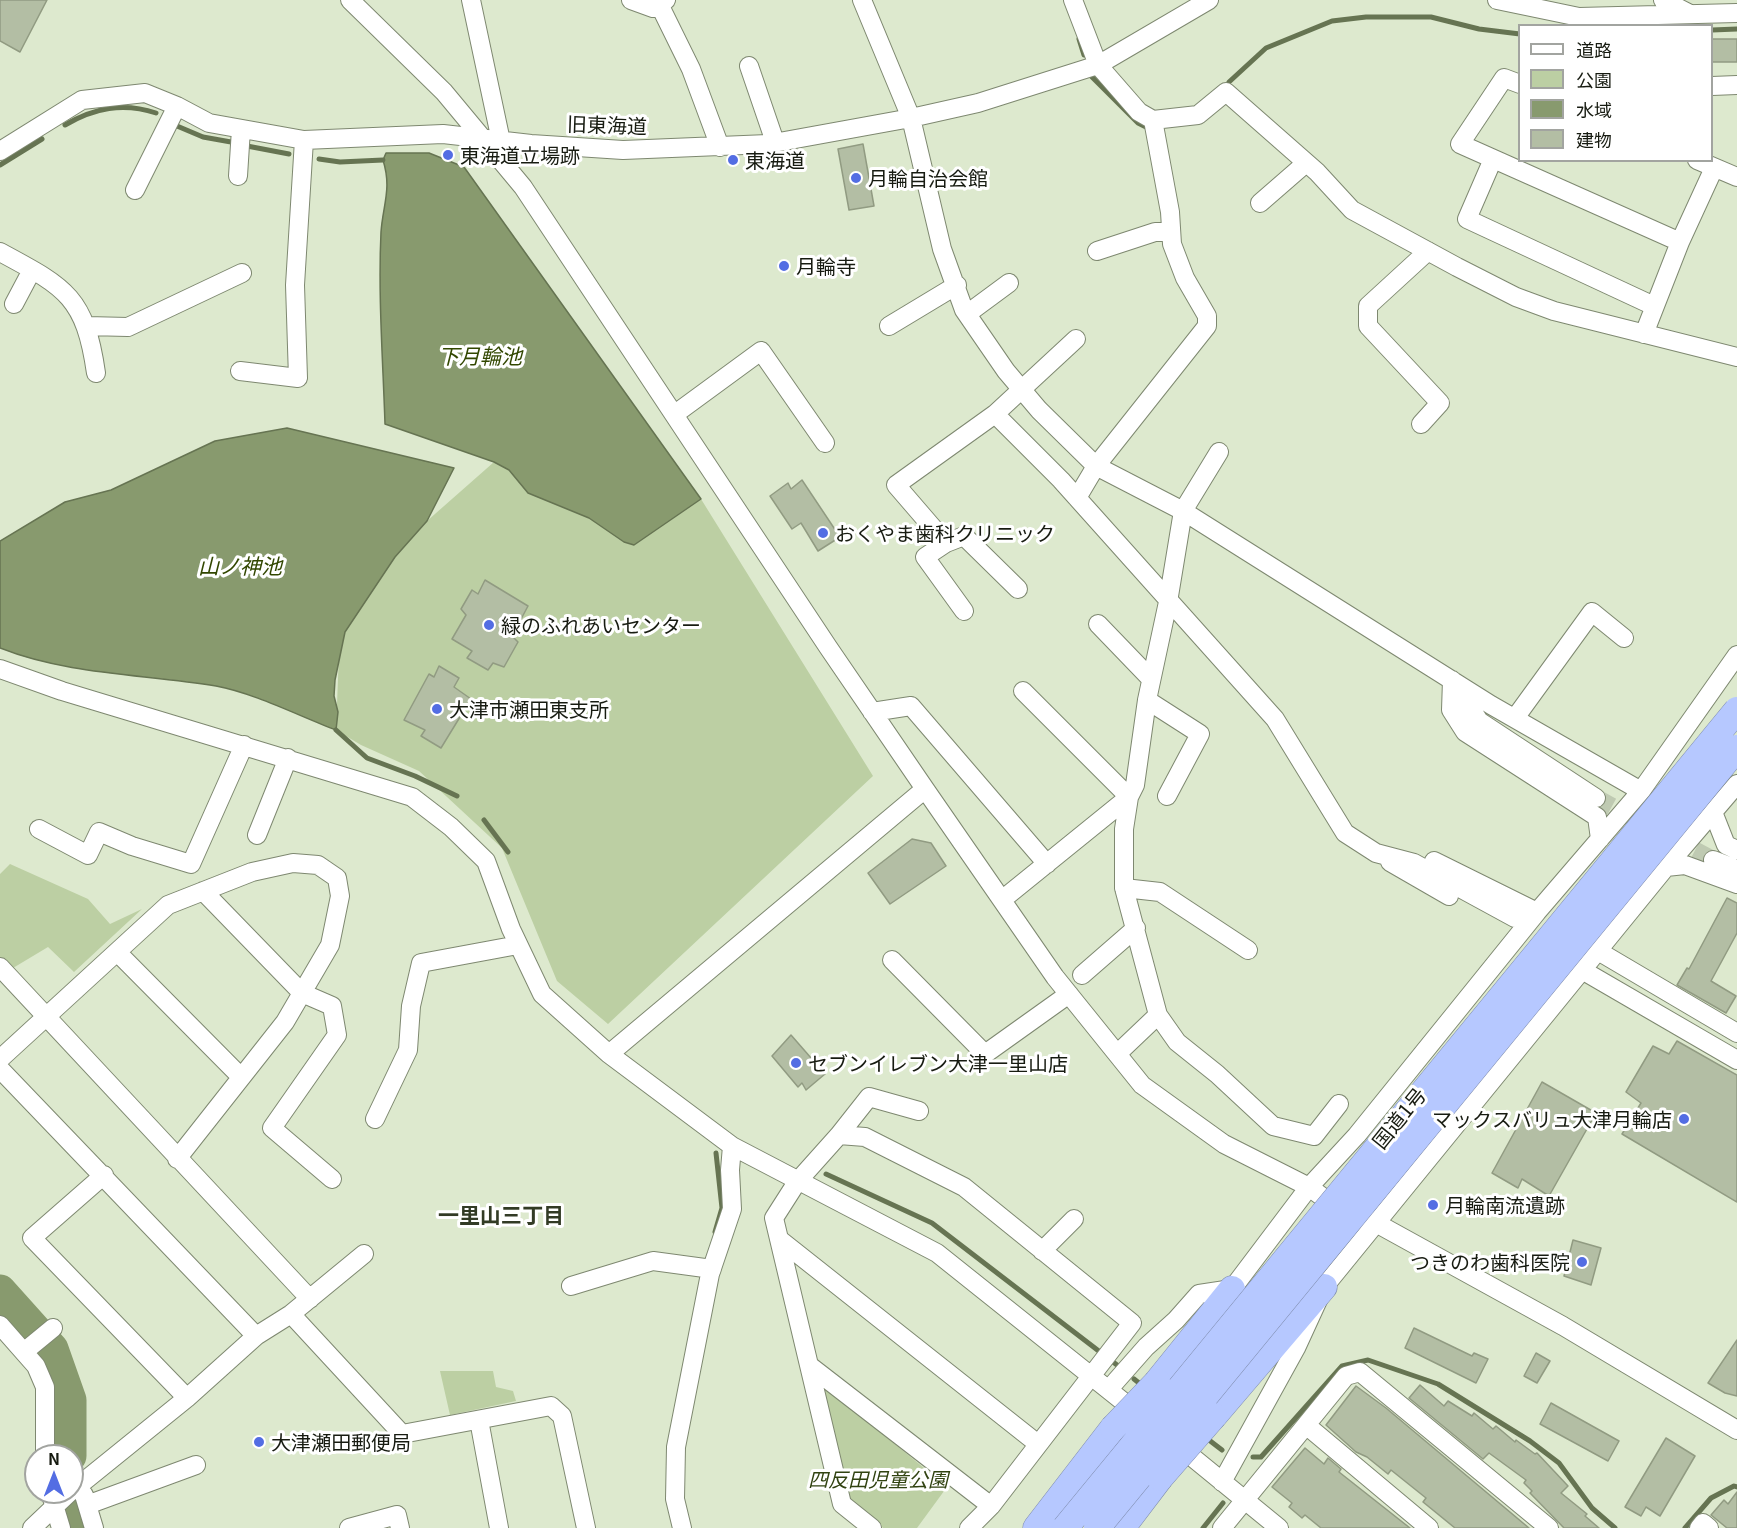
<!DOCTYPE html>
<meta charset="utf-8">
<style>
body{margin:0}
#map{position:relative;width:1737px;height:1528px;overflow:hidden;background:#dde9ce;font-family:Georgia,"Noto Sans JP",serif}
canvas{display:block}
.legend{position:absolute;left:1518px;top:24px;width:195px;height:138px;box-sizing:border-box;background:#fff;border:2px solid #a2a4a0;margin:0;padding:8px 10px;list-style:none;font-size:18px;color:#171b11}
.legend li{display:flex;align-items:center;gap:12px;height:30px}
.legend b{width:30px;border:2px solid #a2a4a0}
.north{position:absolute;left:24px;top:1444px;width:60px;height:60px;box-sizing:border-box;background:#fff;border:2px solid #a2a4a0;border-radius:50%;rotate:0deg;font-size:16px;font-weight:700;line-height:24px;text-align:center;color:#171b11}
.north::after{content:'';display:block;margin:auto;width:21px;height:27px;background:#536de3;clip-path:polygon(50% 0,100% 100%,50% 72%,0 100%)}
</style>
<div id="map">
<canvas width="1737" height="1528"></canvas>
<ul class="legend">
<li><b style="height:8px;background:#fff"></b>道路</li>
<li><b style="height:16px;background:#bccfa3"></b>公園</li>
<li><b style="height:16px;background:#889a6e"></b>水域</li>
<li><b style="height:16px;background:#b3bea4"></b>建物</li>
</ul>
<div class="north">N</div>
</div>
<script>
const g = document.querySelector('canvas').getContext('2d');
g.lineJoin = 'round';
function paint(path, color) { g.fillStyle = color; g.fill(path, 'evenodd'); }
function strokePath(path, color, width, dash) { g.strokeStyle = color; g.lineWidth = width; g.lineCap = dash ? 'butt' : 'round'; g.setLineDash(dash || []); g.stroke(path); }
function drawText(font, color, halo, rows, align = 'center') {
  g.font = font + ' Georgia,"Noto Sans JP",serif'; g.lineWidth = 6; g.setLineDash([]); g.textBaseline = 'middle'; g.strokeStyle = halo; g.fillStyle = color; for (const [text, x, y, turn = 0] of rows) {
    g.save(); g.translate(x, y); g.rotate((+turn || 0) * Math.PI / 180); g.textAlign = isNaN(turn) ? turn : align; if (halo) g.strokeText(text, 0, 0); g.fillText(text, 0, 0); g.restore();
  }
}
const green = new Path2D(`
 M494 462 509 470 528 493 589 518 624 542 634 545 701 499 873 776 608 1024 557 981 502 848 419 771 361 745 336 730 339 653 345 632 395 557 427 521Z
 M10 864 88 899 110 924 142 909 74 972 48 947 13 968 0 958V874Z
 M440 1371H493L496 1387 513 1391 516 1401 450 1415Z
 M821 1383 947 1487 917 1528H883L876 1520 842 1504Z`);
const water = new Path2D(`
 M386 153H429L464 167 701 499 634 545 624 542 589 518 528 493 509 470 494 462 385 424C383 361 378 296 381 232 383 204 392 189 383 160Z
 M287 428 454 468 427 521 395 557 345 632 335 680 334 696 338 712 336 730C299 716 254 693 216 686 144 674 68 675 0 648V541L65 502 111 490 215 441Z`);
const stream = new Path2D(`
 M1712 30 1737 29
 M1079 39 1084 55
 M1092 77 1138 123 1146 127
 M1229 82 1266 48 1332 21 1366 17H1431L1479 29 1520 34
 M65 125C94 108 123 102 156 113
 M177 126 203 137 231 142
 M247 146 289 154
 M319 159 340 162 383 160
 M0 165 42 139
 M336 730 367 758 415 776 457 796
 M484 820 508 852
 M826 1174 932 1223 1117 1365
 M715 1232 722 1208 716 1153
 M1134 1379 1144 1387
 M1205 1437 1222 1450
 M1253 1457H1261L1342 1366 1368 1360 1438 1384 1530 1441 1559 1463 1592 1508 1615 1528
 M1203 1528 1223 1503
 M1685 1528 1711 1498 1734 1486 1737 1487`);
const river = new Path2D(`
 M0 1291 52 1349 70 1400V1456
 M75 1509 81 1528`);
const building = new Path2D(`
 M0 0H47L20 52 0 41Z
 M1712 39H1737V62H1712Z
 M863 144 874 206 849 210 838 149Z
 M802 480 840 537 818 551 801 523 792 529 770 496 788 483 791 489Z
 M485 580 528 606 512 636 518 642 504 667 493 663 488 670 467 658 472 651 452 639 466 615 461 609 472 590 478 594Z
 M439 666 459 678 454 687 471 699 441 748 421 736 425 730 404 720 429 674 434 677Z
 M912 839 931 843 946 866 890 904 868 873Z
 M1727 898 1737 903V933L1711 981 1736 996 1726 1013 1677 985 1687 968 1689 969Z
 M791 1035 825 1074 806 1090 802 1083 798 1087 772 1056Z
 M1677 1041 1737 1075V1202L1622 1134 1641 1103 1626 1092 1653 1046 1669 1054Z
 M1542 1082 1596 1113 1549 1196 1522 1179 1518 1188 1492 1173Z
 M1573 1240 1601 1248 1591 1285 1564 1276Z
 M1414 1328 1472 1356 1474 1353 1488 1359 1476 1383 1405 1348Z
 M1737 1340V1396L1725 1393 1708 1383Z
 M1536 1353 1550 1361 1537 1383 1524 1376Z
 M1420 1385 1444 1406 1448 1401 1472 1416 1474 1413 1493 1429 1496 1426 1515 1442 1516 1440 1535 1454 1537 1453 1568 1486 1561 1493 1587 1514 1585 1516 1599 1528H1564L1530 1493 1532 1491 1524 1483 1526 1480 1489 1453 1483 1459 1409 1398Z
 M1356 1386 1386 1408 1529 1528H1455L1423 1502 1426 1498 1391 1470 1388 1474 1367 1457 1356 1452 1326 1425Z
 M1551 1403 1619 1441 1608 1461 1540 1424Z
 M1666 1438 1695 1456 1660 1516 1646 1507 1641 1516 1625 1507Z
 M1305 1448 1324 1464 1328 1458 1341 1469 1339 1472 1410 1528H1321L1305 1515 1302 1518 1289 1507 1292 1503 1272 1487Z
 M1737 1492V1528H1727L1711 1515 1724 1500 1728 1504Z`);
const minorTunnel = new Path2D(`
 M1596 798 1636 820
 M1671 838 1713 860`);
const minor = new Path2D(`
 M350 0 444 92 523 187 828 647 925 789 1055 977 1142 1085 1224 1144 1309 1187 1344 1213 1376 1223 1563 1326 1737 1430
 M471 0 501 141
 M631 0 653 8 666 0
 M862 0 911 118 942 249 964 310 1006 371 1039 410 1096 466 1183 511 1491 705 1641 791
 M1073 0 1098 65 1139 112 1153 120 1198 115 1226 92 1317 172 1352 210 1457 267 1516 297 1554 311 1737 357
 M1497 0 1579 17 1737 13
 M1663 0 1690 14
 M659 4 691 69 720 147
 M749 66 775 142
 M1520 84 1504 78 1460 144 1680 242
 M1712 86 1737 85
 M0 151 82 100 145 93 177 106 209 123 304 140 443 134 531 144 623 150 768 144 911 118 978 103 1098 65 1209 0
 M1493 159 1467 219 1654 306
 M1697 160 1737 177
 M238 176 241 129
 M135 190 177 106
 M1260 203 1306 163
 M1097 251 1155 232H1171
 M0 252C65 287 85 296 96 373
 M14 304 32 270
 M967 314 1009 283
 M87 326 128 327 242 273
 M889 326 957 285
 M1644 334 1680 242 1714 168
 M240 371 298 378 295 285 304 140
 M675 414 761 351 825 443
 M995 414 1076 339
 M1421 424 1440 403 1368 326V306L1428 251
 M1219 452 1183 511 1168 602 1147 700 1135 785 1129 797 1124 829V888L1158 1015 1177 1042 1217 1074 1273 1126 1314 1136 1339 1104
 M1077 498 1096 466 1207 326V316L1185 278 1172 244 1170 212 1153 120
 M946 543 964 536 1018 589
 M964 611 925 557 946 543 896 485 995 414 1061 480 1275 719 1345 833 1376 853 1414 863 1515 918
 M1098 624 1151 679
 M0 669 62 691 412 797 451 827 486 861 511 929 542 994 609 1054 732 1146 937 1253 1140 1415
 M1452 680 1451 710 1465 732 1597 817 1600 839
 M1455 684 1479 721 1596 798
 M1023 691 1129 797
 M1147 700 1200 734 1167 796
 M872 712 911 706 1047 864
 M1515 718 1592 612 1624 638
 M1713 812 1726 845 1737 850
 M39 829 88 855 99 832 132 846 191 864 244 745
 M257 835 288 758
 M1713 860 1737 869
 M1434 861 1537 912
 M1390 862 1449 896
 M1666 867 1685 865 1737 884
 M1124 888 1160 892 1248 950
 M203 891 302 993 332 1006 337 1035 272 1128 332 1179
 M1003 899 1129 797
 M1598 951 1737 1033
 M117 952 241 1077
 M892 960 985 1054 1069 994
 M0 967 310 1299
 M1582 970 1737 1060
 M1082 975 1136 928
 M609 1054 925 789
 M1117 1054 1158 1015
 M0 1059 168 905 252 872 293 863 318 865 337 878 340 896 330 945 285 1022 177 1159
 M0 1069 256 1336
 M375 1119 408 1050 411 1006 421 963 518 945
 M839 1135 869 1097 919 1111
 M104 1175 32 1238 187 1398
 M779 1239 1038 1444
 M1042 1251 1074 1219
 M571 1286 653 1261 712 1269
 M291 1314 402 1434 551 1406 562 1416 586 1528
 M0 1325 36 1366 45 1387V1456
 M25 1351 53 1328
 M810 1366 991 1506
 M1109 1389 1146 1347 1176 1320 1199 1294 1232 1289 1309 1187 1357 1135 1537 912 1641 791 1737 655
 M479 1420 499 1528
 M1306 1425 1429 1528
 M1175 1443 1279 1528
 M1222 1482 1296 1348 1324 1287 1666 867 1737 784
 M72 1491 187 1398 256 1336 291 1314 364 1254
 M51 1495 61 1528
 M84 1495 94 1528
 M87 1505 196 1465
 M32 1528 70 1492
 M349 1528 397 1515 400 1528
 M682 1528 675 1499 676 1447 710 1274 732 1209 730 1170 732 1146
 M872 1528 842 1504 774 1218 797 1182 839 1135 865 1137 964 1187 1132 1323 991 1506 969 1528
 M1222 1528 1346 1376 1360 1372 1549 1528
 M1699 1528 1703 1523 1709 1528`);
const highway = new Path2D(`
 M1157 1382 1232 1289
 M1214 1416 1324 1287
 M1036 1528 1113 1428
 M1122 1528 1160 1478`);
const highwayBridge = new Path2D(`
 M1113 1428 1157 1382
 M1160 1478 1214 1416
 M1065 1528 1737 710
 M1097 1528 1737 748`);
const markers = [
 [448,155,6,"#536de3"],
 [733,160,6,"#536de3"],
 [856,178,6,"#536de3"],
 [784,266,6,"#536de3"],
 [823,533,6,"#536de3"],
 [489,625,6,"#536de3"],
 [437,709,6,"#536de3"],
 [796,1063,6,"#536de3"],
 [1684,1119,6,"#536de3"],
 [1433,1205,6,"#536de3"],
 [1582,1262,6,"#536de3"],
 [259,1442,6,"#536de3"]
];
const streetNames = [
 ["旧東海道",607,125,2],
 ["国道1号",1399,1118,-51]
];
const poiNames = [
 ["東海道立場跡",460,155],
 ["東海道",745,160],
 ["月輪自治会館",868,178],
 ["月輪寺",796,266],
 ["おくやま歯科クリニック",835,533],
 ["緑のふれあいセンター",501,625],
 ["大津市瀬田東支所",449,709],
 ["セブンイレブン大津一里山店",808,1063],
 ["マックスバリュ大津月輪店",1672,1119,"right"],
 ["月輪南流遺跡",1445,1205],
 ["つきのわ歯科医院",1570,1262,"right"],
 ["大津瀬田郵便局",271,1442]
];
const parkNames = [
 ["四反田児童公園",878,1479]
];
const waterNames = [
 ["下月輪池",480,356],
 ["山ノ神池",240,566]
];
const neighbourhoodNames = [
 ["一里山三丁目",501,1215]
];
paint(green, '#bccfa3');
paint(water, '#889a6e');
strokePath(water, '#667452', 1.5);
strokePath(stream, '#667452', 5);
strokePath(river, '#889a6e', 33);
paint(building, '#b3bea4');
strokePath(building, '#919b82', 1.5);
strokePath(minorTunnel, '#bfcab2', 18, [18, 9]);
strokePath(minor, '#7e8870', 20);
strokePath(highway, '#7e8bac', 27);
strokePath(minor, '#fff', 18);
strokePath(highway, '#b6c8ff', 26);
strokePath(highwayBridge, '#7e8bac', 27, []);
strokePath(highwayBridge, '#b6c8ff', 26);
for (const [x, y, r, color] of markers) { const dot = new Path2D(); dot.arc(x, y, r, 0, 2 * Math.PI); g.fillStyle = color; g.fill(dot); strokePath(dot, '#fff', 2); }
drawText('20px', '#171b11', '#fff', streetNames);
drawText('20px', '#171b11', '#fff', poiNames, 'left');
drawText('italic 20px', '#314311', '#fff', parkNames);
drawText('italic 21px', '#324700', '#fff', waterNames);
drawText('bold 21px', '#323b25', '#fff', neighbourhoodNames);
</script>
